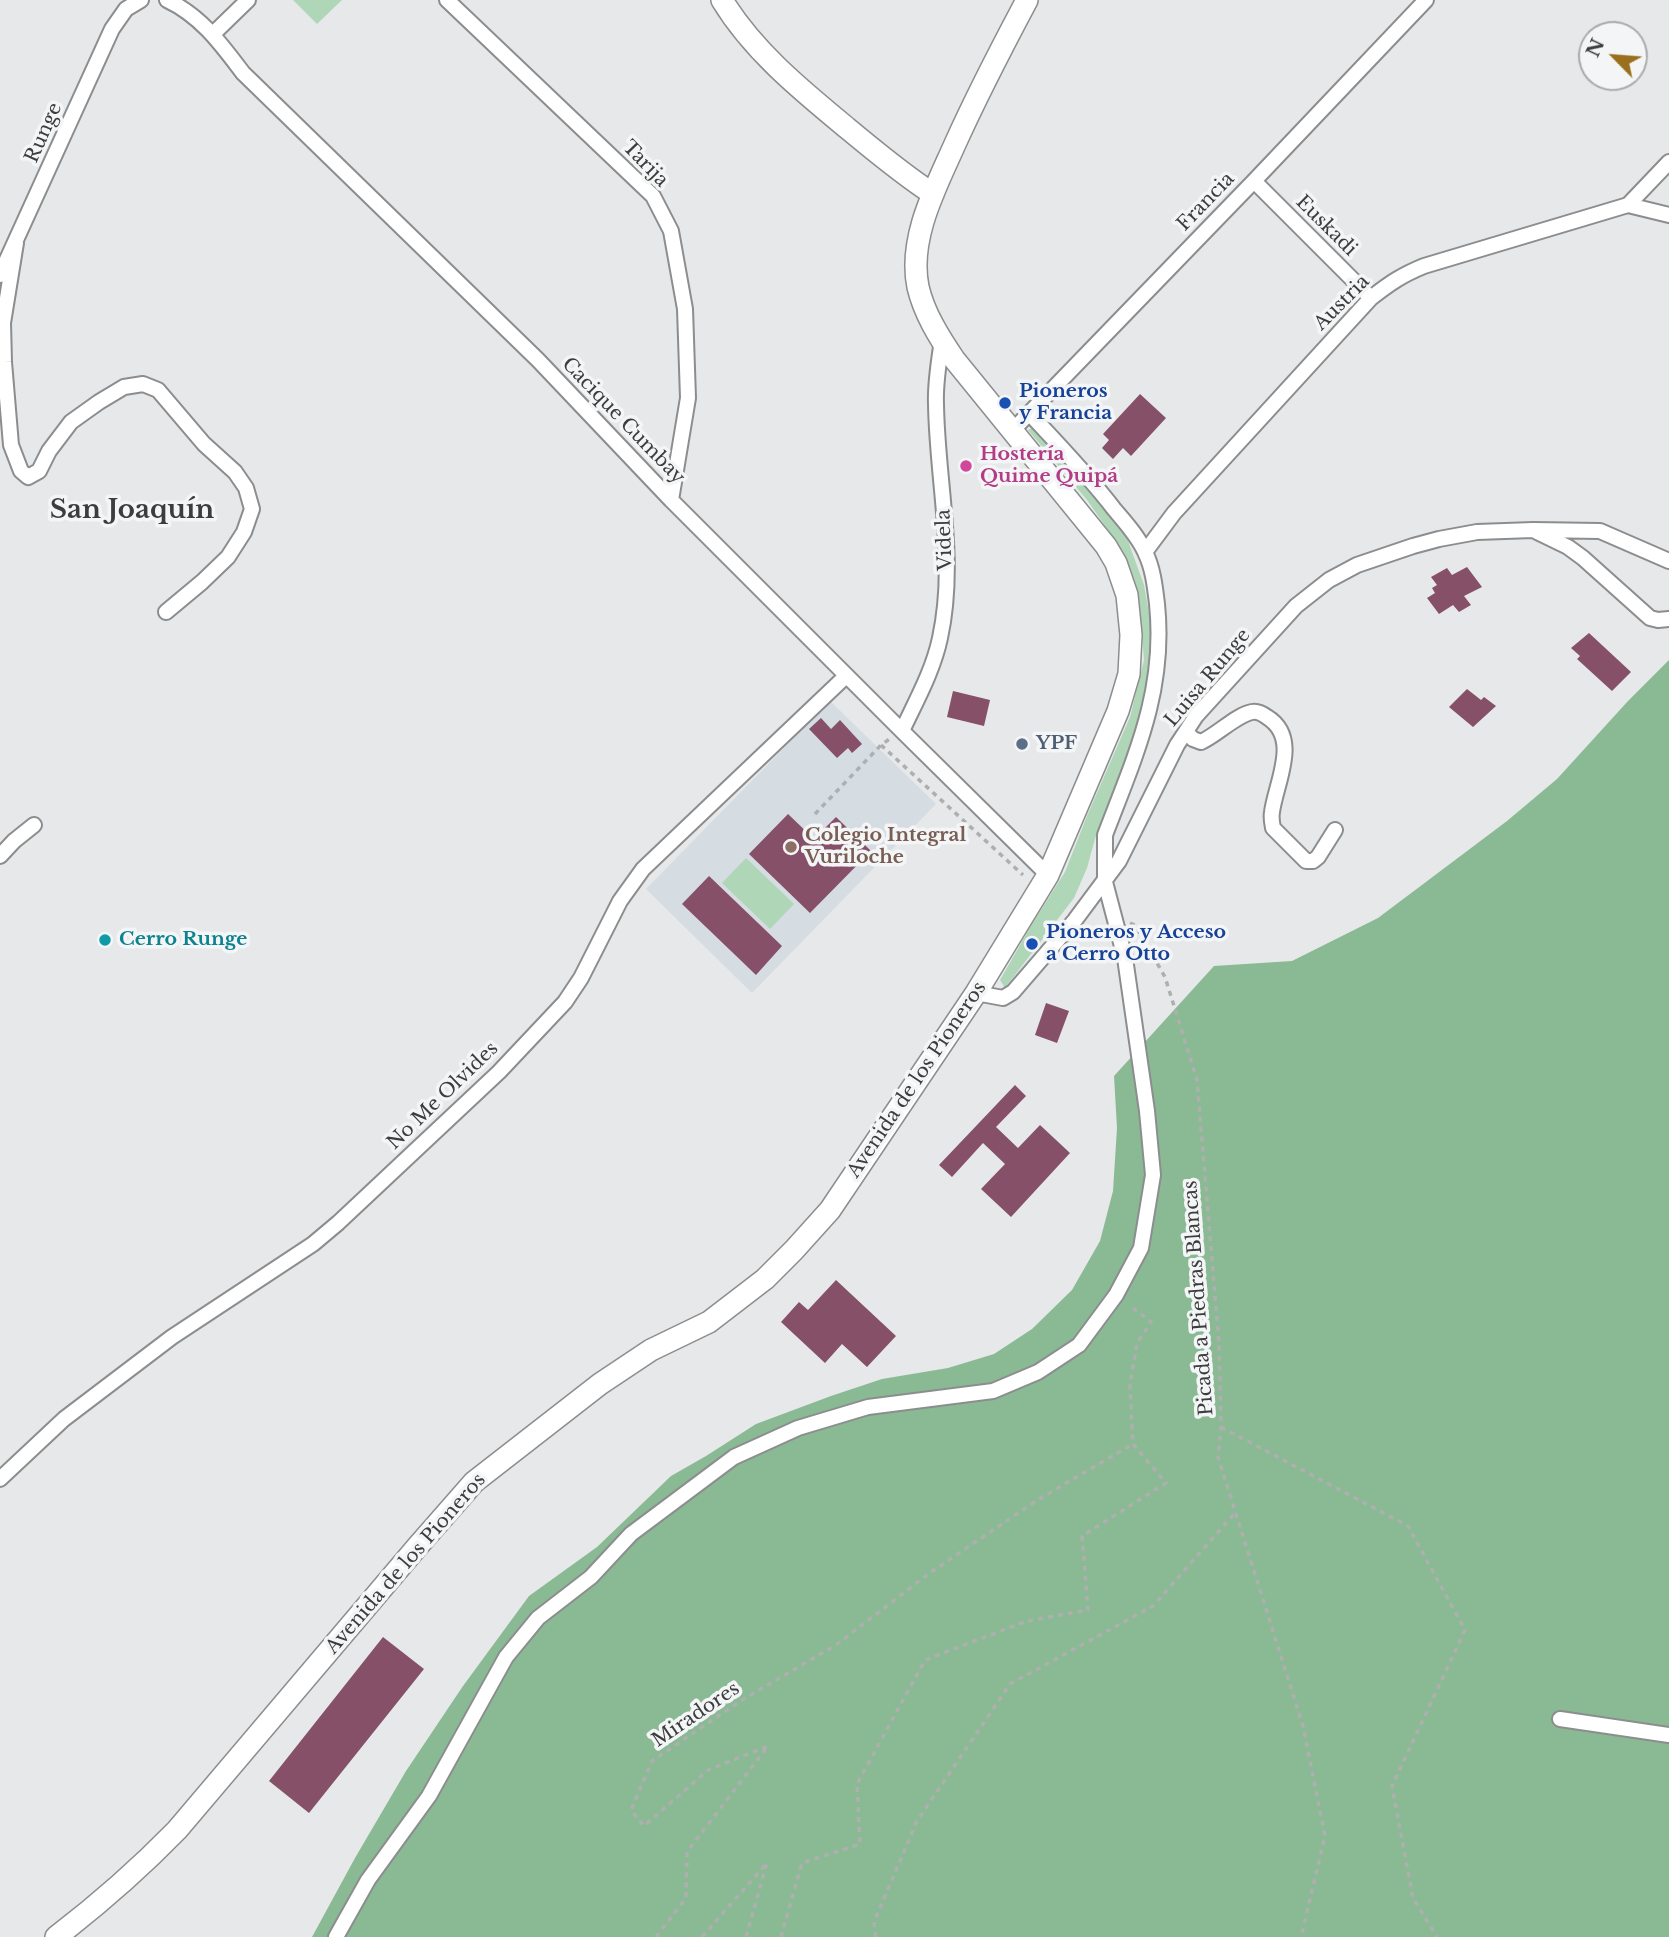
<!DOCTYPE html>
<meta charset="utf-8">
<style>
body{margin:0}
#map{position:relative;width:1669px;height:1937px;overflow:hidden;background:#e7e8e9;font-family:"Libre Baskerville",serif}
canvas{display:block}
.north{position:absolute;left:1578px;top:21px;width:70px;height:70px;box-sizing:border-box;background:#f4f5f6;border:2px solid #aaabac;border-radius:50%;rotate:295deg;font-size:19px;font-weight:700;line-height:28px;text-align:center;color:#3c3d3d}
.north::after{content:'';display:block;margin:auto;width:24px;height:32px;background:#9a701e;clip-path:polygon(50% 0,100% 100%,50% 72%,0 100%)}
</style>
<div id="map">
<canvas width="1669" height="1937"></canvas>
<div class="north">N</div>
</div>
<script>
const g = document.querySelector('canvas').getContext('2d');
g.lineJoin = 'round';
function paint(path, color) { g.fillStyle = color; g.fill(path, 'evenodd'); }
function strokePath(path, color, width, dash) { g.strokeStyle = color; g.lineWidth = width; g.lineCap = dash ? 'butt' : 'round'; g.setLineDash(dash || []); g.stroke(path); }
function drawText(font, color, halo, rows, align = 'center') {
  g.font = font + ' "Libre Baskerville",serif'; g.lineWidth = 7; g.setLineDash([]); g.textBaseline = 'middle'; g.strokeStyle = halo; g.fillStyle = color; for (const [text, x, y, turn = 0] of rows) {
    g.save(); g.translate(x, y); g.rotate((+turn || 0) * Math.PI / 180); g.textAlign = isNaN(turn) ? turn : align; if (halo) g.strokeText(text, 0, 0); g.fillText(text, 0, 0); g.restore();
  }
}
const built = new Path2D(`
 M830 701 936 804 752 993 646 889Z`);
const green = new Path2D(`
 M293 0H342L317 24Z
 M1035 426 1094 494 1127 538 1144 585 1150 619V677L1138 724 1095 839 1087 868 1074 898 1005 988 1000 980 1032 924 1065 872 1087 816 1130 717 1144 660 1140 607 1133 579 1117 543 1087 500 1028 430Z
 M746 858 794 904 770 929 722 883Z`);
const forest = new Path2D(`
 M1669 660V1937H312L355 1858 406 1771 463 1686 529 1596 597 1547 671 1476 706 1456 756 1424 831 1396 882 1379 948 1368 994 1354 1032 1329 1072 1290 1100 1241 1113 1191 1117 1128 1114 1076 1214 966 1292 961 1378 918 1507 821 1557 779 1628 701Z`);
const building = new Path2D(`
 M1140 394 1166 418 1131 456 1123 448 1113 459 1102 448 1109 440 1103 434Z
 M1467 567 1482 587 1464 596 1471 605 1459 612 1453 605 1439 614 1427 598 1435 593 1432 588 1437 585 1431 577 1447 568 1452 575Z
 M1589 633 1631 672 1612 691 1577 659 1580 656 1571 648Z
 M1467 689 1481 700 1484 697 1496 706 1473 727 1449 707Z
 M953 691 990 700 984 726 947 717Z
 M821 718 831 729 840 720 862 744 852 753 848 748 837 758 809 729Z
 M788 814 814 839 836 817 871 851 810 913 749 854Z
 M709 876 782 946 756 975 682 904Z
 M1046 1003 1069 1011 1057 1043 1035 1035Z
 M1015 1085 1026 1096 996 1127 1018 1148 1040 1125 1070 1153 1011 1217 981 1189 1005 1164 983 1143 952 1177 939 1165Z
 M836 1280 896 1336 867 1367 842 1344 825 1363 781 1322 799 1302 808 1310Z
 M383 1637 424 1669 309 1813 269 1781Z`);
const path = new Path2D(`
 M881 745 1023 875
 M815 814 881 745 891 738
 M1130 923 1135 925 1165 977 1197 1080 1219 1343 1221 1427 1218 1457 1303 1726 1325 1836 1301 1937
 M1221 1427 1408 1526 1465 1630 1392 1786 1413 1898 1437 1937
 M656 1937 686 1898 687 1852 768 1746 708 1770 644 1826 631 1810 652 1761 742 1700 836 1645 931 1572 1039 1499 1133 1444
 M702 1937 767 1863 746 1937
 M781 1937 802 1863 860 1844 857 1784 925 1660 1027 1621 1088 1610 1082 1536 1166 1483 1133 1444 1130 1386 1137 1343 1151 1322 1129 1305
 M876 1937 874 1922 917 1821 1010 1684 1153 1606 1235 1513`);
const minor = new Path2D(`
 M167 0C201 16 221 44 243 73L538 360 671 500 902 731 1048 875
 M447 0 653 196 671 231 685 309 688 398 671 500
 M213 34 248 0
 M1254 181 1371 298
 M1628 205 1669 215
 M16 243 3 323 4 362 11 445 21 471 28 477 39 471 49 451 71 422 99 402 124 387 143 384 158 390 204 444 235 472 246 488 252 509 244 532 228 557 202 582 166 612
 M0 275 112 29 126 9 141 0
 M1013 430 1254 181 1426 0
 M1537 532 1568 547 1583 558 1650 618 1658 620 1669 619
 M1145 552 1174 513 1371 298C1390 283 1402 275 1424 266L1628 205 1669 162
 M902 731C916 701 933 671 940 638 957 560 937 482 936 404 935 383 939 361 942 340
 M1186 732 1193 739 1201 742C1217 735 1236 715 1252 712 1257 711 1263 714 1267 717 1301 738 1276 782 1272 812 1271 817 1272 823 1273 828L1306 861H1313L1318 857 1335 830
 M0 856 14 841 34 825
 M976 993 1003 998 1013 992 1075 920 1119 861 1177 745 1196 716 1296 606 1329 580 1357 565 1413 546 1439 539 1477 532 1533 530 1600 531 1669 561
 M0 1479 64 1419 172 1337 313 1244 338 1223 499 1072 565 1002 581 978 620 901 643 869 846 676
 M1560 1719 1669 1735
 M336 1937 368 1880 429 1796 506 1657 538 1618 591 1577 631 1534 734 1457 798 1428 868 1407 993 1391 1038 1372 1079 1345 1116 1295 1141 1248 1153 1175 1147 1111 1125 958 1105 882V835C1135 756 1166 691 1157 604 1155 587 1153 568 1145 552 1138 536 1125 522 1114 509 1088 475 1058 444 1029 413`);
const primary = new Path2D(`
 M722 0C753 51 801 90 847 128 875 151 902 174 933 194
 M56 1937C99 1904 140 1868 177 1830L417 1547 474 1482 600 1384 651 1350 709 1322 765 1279 794 1250 830 1210 976 993 1048 875 1118 711 1129 674 1131 635 1127 595 1116 563 1106 546 954 359C939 337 924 313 918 287 908 238 936 187 955 144 977 95 1002 47 1027 0`);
const markers = [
 [1005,403,7,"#1a4fb4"],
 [966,466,7,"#d1479c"],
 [1022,744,7,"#5c6f8a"],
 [791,847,7,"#8d6e63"],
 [105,940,7,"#0f9aa8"],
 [1032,944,7,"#1a4fb4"]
];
const streetNames = [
 ["Runge",44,133,-66],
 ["Tarija",645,164,46],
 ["Francia",1206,202,-46],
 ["Euskadi",1326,226,45],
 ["Austria",1342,303,-45],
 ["Cacique Cumbay",623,421,46],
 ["Videla",945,540,-92],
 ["Luisa Runge",1208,678,-50],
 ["Avenida de los Pioneros",917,1080,-56],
 ["No Me Olvides",443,1096,-44],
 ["Picada a Piedras Blancas",1199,1298,-94],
 ["Avenida de los Pioneros",406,1564,-49],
 ["Miradores",696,1715,-34]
];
const transitNames = [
 ["Pioneros",1019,392],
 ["y Francia",1019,414],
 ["Pioneros y Acceso",1046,933],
 ["a Cerro Otto",1046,955]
];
const hotelNames = [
 ["Hostería",980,455],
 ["Quime Quipá",980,477]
];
const serviceNames = [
 ["YPF",1036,744]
];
const educationNames = [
 ["Colegio Integral",805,836],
 ["Vuriloche",805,858]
];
const cultureNames = [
 ["Cerro Runge",119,940]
];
const districtNames = [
 ["San Joaquín",132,511]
];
paint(built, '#d5dce2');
paint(green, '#afd7b7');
paint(forest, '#89ba93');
paint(building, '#855068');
strokePath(minor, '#8c8d8e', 18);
strokePath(primary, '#8c8d8e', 24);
strokePath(path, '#aeafaf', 3.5, [5, 5]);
strokePath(minor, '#fff', 14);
strokePath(primary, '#fff', 21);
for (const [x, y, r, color] of markers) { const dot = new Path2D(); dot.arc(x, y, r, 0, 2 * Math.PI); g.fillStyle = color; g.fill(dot); strokePath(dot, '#f4f5f6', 2.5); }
drawText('19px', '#3c3d3d', '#f4f5f6', streetNames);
drawText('bold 19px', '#164399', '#f4f5f6', transitNames, 'left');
drawText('bold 19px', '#b23c85', '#f4f5f6', hotelNames, 'left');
drawText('bold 19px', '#4e5e75', '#f4f5f6', serviceNames, 'left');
drawText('bold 19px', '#785e54', '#f4f5f6', educationNames, 'left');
drawText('bold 19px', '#0d838f', '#f4f5f6', cultureNames, 'left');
drawText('bold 26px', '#3c3d3d', '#f4f5f6', districtNames);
</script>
